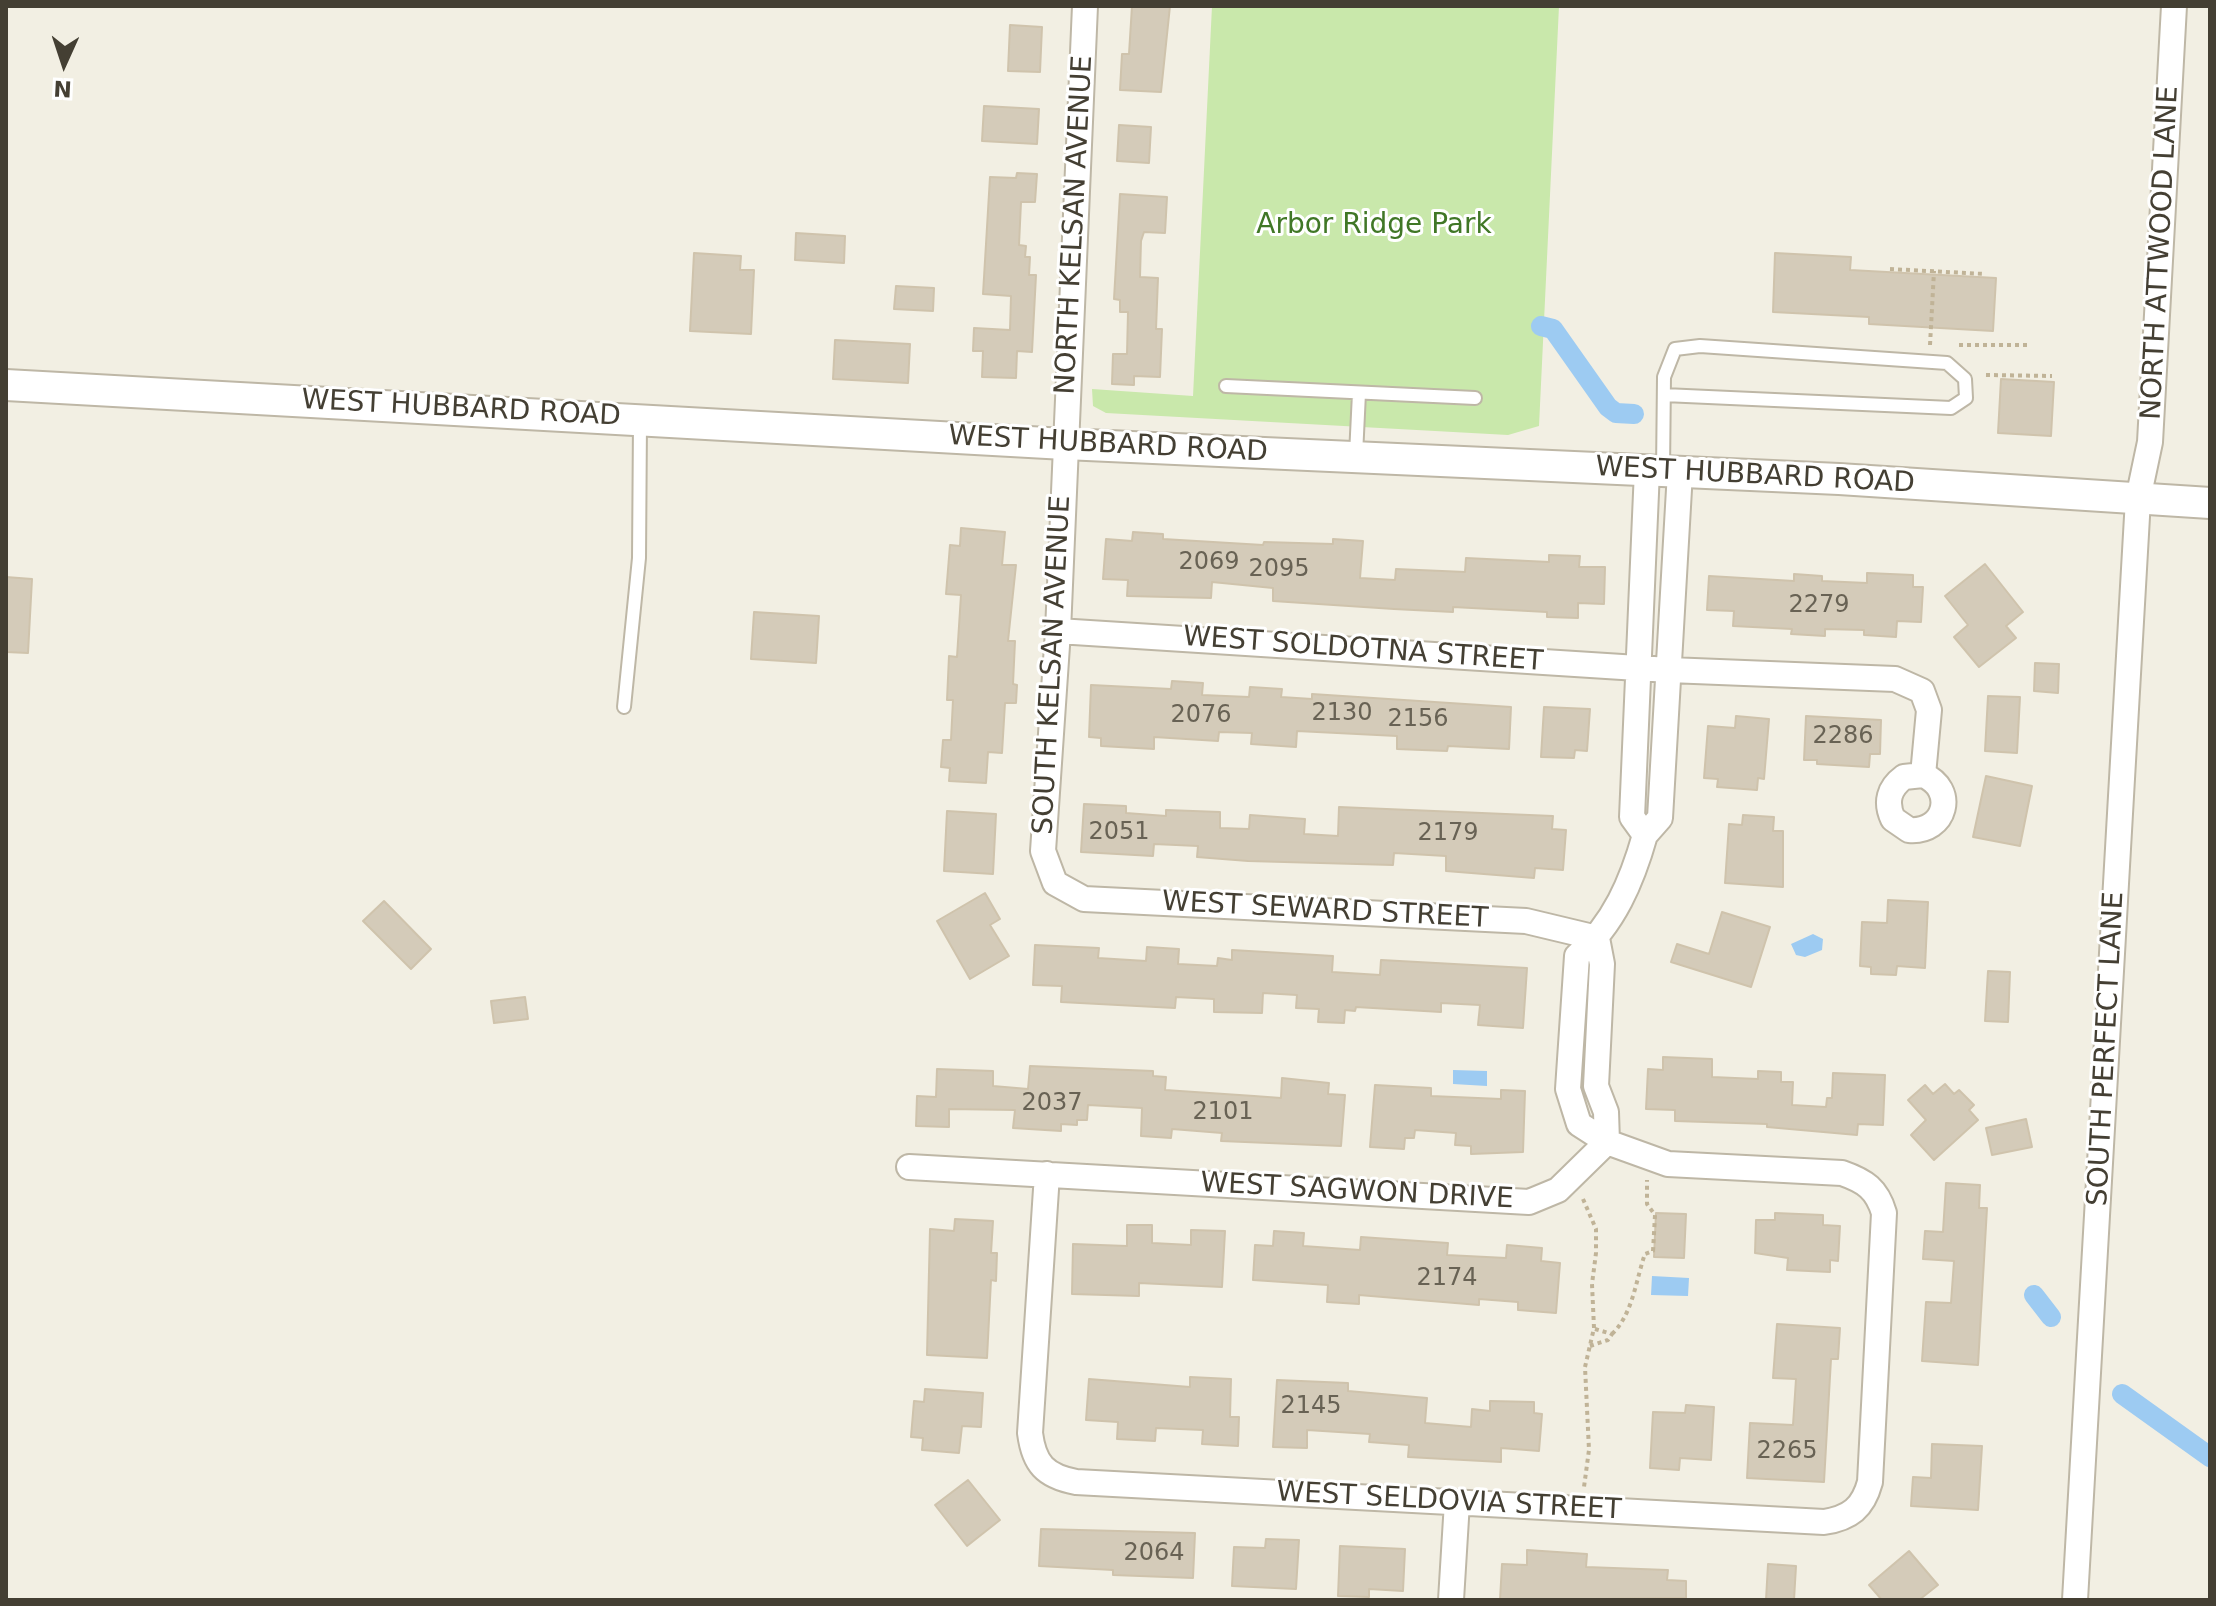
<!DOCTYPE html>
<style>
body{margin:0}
#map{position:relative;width:2216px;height:1606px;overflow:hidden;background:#f2efe3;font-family:"DejaVu Sans",sans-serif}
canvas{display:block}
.frame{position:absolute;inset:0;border:8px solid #443f33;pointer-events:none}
.north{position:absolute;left:24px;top:24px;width:80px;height:80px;-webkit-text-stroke:6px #fff;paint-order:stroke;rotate:183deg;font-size:22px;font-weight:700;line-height:32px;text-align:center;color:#443f33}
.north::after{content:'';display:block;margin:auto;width:28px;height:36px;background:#443f33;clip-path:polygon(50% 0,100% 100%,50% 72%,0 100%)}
</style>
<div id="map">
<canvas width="2216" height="1606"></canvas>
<div class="frame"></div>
<div class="north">N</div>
</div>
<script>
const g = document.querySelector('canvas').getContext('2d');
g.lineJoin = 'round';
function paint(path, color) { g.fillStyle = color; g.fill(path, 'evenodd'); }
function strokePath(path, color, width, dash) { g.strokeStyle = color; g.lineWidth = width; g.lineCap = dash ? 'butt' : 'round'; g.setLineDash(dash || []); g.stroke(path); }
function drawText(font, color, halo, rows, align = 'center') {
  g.font = font + ' "DejaVu Sans",sans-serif'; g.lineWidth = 6; g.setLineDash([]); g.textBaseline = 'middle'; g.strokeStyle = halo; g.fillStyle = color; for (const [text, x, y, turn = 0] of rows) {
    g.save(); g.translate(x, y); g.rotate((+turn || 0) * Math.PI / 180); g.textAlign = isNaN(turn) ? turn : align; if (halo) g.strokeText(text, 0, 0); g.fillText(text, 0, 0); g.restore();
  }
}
const green = new Path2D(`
 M1212 6H1559L1539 426 1508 435 1106 413 1093 406 1092 389 1193 396Z`);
const water = new Path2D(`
 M1813 934 1823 939 1822 950 1805 957 1796 955 1791 944Z
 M1453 1070 1487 1071V1086L1453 1084Z
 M1652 1276 1689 1278 1688 1296 1651 1295Z`);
const canal = new Path2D(`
 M1541 326 1553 329 1608 407 1616 413 1634 414
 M2034 1295 2051 1317
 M2122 1394 2210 1457`);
const building = new Path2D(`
 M1132 6H1170L1161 92 1120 90 1122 54H1129Z
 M1010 25 1042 27 1040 72 1008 71Z
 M984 106 1039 109 1037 144 982 141Z
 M1119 125 1151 127 1149 163 1117 161Z
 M1017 173 1037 174 1035 202H1021L1019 245 1026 246 1025 257H1030L1029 275H1036L1032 352 1017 351 1016 378 982 377 983 351H973L974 328 1010 330 1011 296 983 294 990 177 1016 178Z
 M1120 194 1167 197 1165 233 1144 232 1141 241 1140 277 1158 278 1156 329H1162L1160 377 1134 376V385L1112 384 1113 354H1127L1128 312H1120V300L1114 299Z
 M796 233 845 236 844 263 795 260Z
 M694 253 741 256 740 270H754L751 334 690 331Z
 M1775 253 1851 257 1850 270 1996 278 1993 331 1869 324V317L1773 312Z
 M896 286 934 288 933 311 894 309Z
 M835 340 910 344 908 383 833 379Z
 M2001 379 2054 382 2051 436 1998 433Z
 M961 528 1005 532 1002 565H1016L1008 641H1015L1013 684 1017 685 1016 703H1005L1002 753 988 752 986 783 949 781 950 768 941 767 943 740H951L953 700H947L949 656 957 657 961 595 946 594 950 545 960 546Z
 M1133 532 1163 534V539L1263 545 1264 542 1333 544V539L1363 541 1360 578 1395 580 1396 569 1465 572 1466 558 1549 562V555L1580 556 1579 567H1605L1604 604 1578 603V618L1547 617V612L1453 607V612L1394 609 1273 601V588L1212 582 1211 598 1127 596 1128 580 1103 579 1106 539 1132 541Z
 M1985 564 2023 612 2006 626 2016 638 1979 667 1954 637 1968 625 1945 596Z
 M1867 573 1913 575V587H1923L1921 622 1897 621 1896 637 1864 635V630L1825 629V636L1791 634 1792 629 1733 626 1734 611 1707 610 1709 576 1794 581V574L1822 576V581L1867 583Z
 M6 577 32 579 28 653 6 652Z
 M754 612 819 616 816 663 751 659Z
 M2035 663 2059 664 2058 693 2034 691Z
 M1172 681 1203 683 1202 695 1249 697 1250 687 1282 689 1281 697 1312 699V694L1511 707 1509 749 1448 746 1447 751 1397 749V736L1297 731 1296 747 1251 744 1252 733 1219 732 1218 741 1154 737V749L1101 746V738L1089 737 1091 685 1171 689Z
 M1988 696 2020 697 2017 753 1985 751Z
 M1544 707 1590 709 1587 751 1575 750 1574 758 1541 757Z
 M1736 716 1769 719 1764 779 1758 778 1757 790 1717 787 1718 779 1704 778 1708 726 1735 728Z
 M1806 716 1881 720 1880 754H1870L1869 767 1817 764V760H1804Z
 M1986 776 2032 786 2020 846 1973 837Z
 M1084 804 1126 806V813L1166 816V810L1220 812V828L1249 829 1250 815 1305 819 1304 834 1338 836 1339 807 1553 816 1552 829 1566 830 1563 870 1535 868 1534 878 1446 871V856L1394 853 1393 865 1248 861 1197 857 1198 846 1154 844 1153 856 1081 852Z
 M947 811 996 814 993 874 944 871Z
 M1743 815 1774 817 1773 831H1783V887L1725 883 1729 824 1742 825Z
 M985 893 1000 919 990 925 1009 956 970 979 937 921Z
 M1888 900 1928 902 1925 968 1897 966 1896 975 1871 974V967L1860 966 1862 922 1887 923Z
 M384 901 431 949 411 969 363 921Z
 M1722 912 1770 927 1751 987 1671 962 1677 944 1709 954Z
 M1035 945 1099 948 1098 958 1146 961 1147 947 1179 949 1178 964 1217 966 1218 958 1232 960V950L1333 956 1332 972 1380 975 1381 960 1527 968 1523 1028 1478 1025 1480 1005 1441 1003V1012L1356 1007 1355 1011 1345 1010 1344 1023 1318 1022 1319 1009 1296 1008 1297 995 1263 993 1262 1013 1214 1012V999L1176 997 1175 1008 1061 1002 1062 986 1033 985Z
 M1988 971 2010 972 2008 1022 1985 1021Z
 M525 997 528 1019 494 1023 491 1001Z
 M1663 1057 1712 1059V1077L1758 1079V1071L1781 1072V1082H1793L1792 1105 1826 1107 1827 1098H1832L1833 1073 1885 1075 1883 1125 1858 1124 1857 1135 1767 1127V1124L1675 1121V1110L1646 1109 1648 1069 1663 1070Z
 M1030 1066 1153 1071V1076L1166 1077 1165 1090 1254 1096 1281 1098 1282 1078 1329 1083 1328 1094 1345 1095 1341 1146 1221 1141 1222 1133 1172 1129 1171 1138 1141 1136 1142 1108 1088 1105 1087 1120H1077V1125L1061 1124V1131L1013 1128 1015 1110 949 1109V1127L916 1126 917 1096 936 1097 937 1069 993 1071V1086L1028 1089Z
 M1945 1084 1954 1094 1959 1090 1974 1105 1969 1110 1978 1120 1934 1160 1911 1135 1926 1120 1908 1100 1925 1085 1933 1094Z
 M1375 1085 1431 1088V1096L1501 1099V1090L1525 1091 1523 1152 1471 1154V1146L1455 1145 1456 1133 1415 1130 1414 1138H1405L1404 1149 1370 1147Z
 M2026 1119 2032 1147 1992 1155 1986 1128Z
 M1946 1183 1980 1185 1979 1208H1987L1978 1365 1922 1361 1926 1302 1951 1303 1954 1261 1923 1259 1925 1231 1943 1232Z
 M1656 1213 1686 1214 1684 1258 1654 1257Z
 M1775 1213 1823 1215V1225L1840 1226 1838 1261 1830 1260V1272L1787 1270 1788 1258 1755 1253 1756 1220H1775Z
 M955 1219 993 1221 991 1253H997L996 1281 991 1280 987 1358 927 1355 930 1229 954 1231Z
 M1127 1225H1152V1243L1191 1245V1230L1225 1231 1222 1287 1139 1283V1296L1072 1294 1073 1244 1127 1246Z
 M1274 1231 1304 1233 1303 1246 1360 1250 1361 1237 1448 1243 1447 1255 1506 1258 1507 1245 1542 1248 1541 1261 1560 1263 1556 1313 1518 1310V1302L1479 1299V1305L1359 1295V1304L1327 1302 1328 1285 1253 1280 1255 1245 1273 1246Z
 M1777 1324 1840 1328 1838 1359H1831L1824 1482 1747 1478 1750 1423 1793 1425 1796 1379 1773 1378Z
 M1190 1377 1231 1379 1230 1417H1239L1238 1446 1202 1444 1203 1430 1156 1428 1155 1441 1117 1439 1118 1422 1086 1420 1089 1379 1190 1387Z
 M1277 1380 1348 1383V1391L1427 1398 1425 1423 1471 1427 1472 1409 1490 1411V1401L1534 1402V1413L1542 1414 1539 1451 1501 1448V1462L1408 1457 1409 1445 1369 1442 1370 1434 1307 1430V1448L1273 1447Z
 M925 1389 983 1393 981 1427 962 1426 959 1453 922 1450 923 1438 911 1437 914 1401 924 1402Z
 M1686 1405 1714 1407 1711 1460 1680 1458 1679 1470 1650 1468 1653 1412 1685 1413Z
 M1932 1444 1982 1446 1978 1510 1911 1506 1913 1477 1931 1478Z
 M968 1480 1000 1520 967 1546 935 1505Z
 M1041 1529 1195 1533 1193 1578 1113 1575V1570L1039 1566Z
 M1266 1539 1299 1540 1296 1589 1232 1586 1234 1547 1265 1548Z
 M1340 1546 1405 1549 1403 1591 1369 1589V1597L1338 1596Z
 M1527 1550 1587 1554 1586 1567 1668 1570 1667 1580 1686 1581V1598L1500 1600 1502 1564 1527 1565Z
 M1909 1551 1938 1585 1919 1600H1882L1869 1585Z
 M1768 1564 1796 1566 1794 1600H1766Z`);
const path = new Path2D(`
 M1890 269 1985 274
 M1930 345 1934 271
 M1959 345H2028
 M1986 375 2052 376
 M1583 1199 1596 1229V1253L1592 1284 1594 1328 1585 1367 1589 1450 1584 1487
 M1612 1334C1633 1314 1636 1279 1645 1254L1653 1251 1655 1215 1647 1204V1180
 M1590 1346 1608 1340 1612 1334 1595 1329`);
const service = new Path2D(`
 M1226 386 1475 398
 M1356 455 1359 393
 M1663 471 1664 377 1675 349 1700 346 1947 363 1965 379 1966 398 1951 408 1664 395
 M624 707 639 558 640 422`);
const minor = new Path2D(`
 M1085 6 1058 631 1043 851 1055 883 1084 899 1526 921 1597 938
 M1647 470 1632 817 1645 835 1660 818 1680 472
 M1058 631 1669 670 1895 679 1922 691 1929 710 1923 775C1957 789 1946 833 1909 830L1893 819C1885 802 1889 788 1904 777L1923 775
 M1597 938 1602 964 1596 1086 1606 1112 1607 1142 1579 1124 1568 1089 1577 956C1614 924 1632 881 1645 835
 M909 1167 1529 1202 1558 1190 1607 1142 1668 1164 1842 1173C1865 1181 1877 1189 1884 1213L1870 1482C1863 1508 1850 1518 1824 1522L1076 1482C1045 1476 1034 1464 1030 1433L1047 1174
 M1451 1600 1457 1502
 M2075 1600 2138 499 2150 442 2174 6`);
const tertiary = new Path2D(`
 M6 385 1065 444 1839 479 2210 503`);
const numberNames = [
 ["2069",1209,563],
 ["2095",1279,570],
 ["2279",1819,606],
 ["2130",1342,714],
 ["2076",1201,716],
 ["2156",1418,720],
 ["2286",1843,737],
 ["2051",1119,833],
 ["2179",1448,834],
 ["2037",1052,1104],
 ["2101",1223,1113],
 ["2174",1447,1279],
 ["2145",1311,1407],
 ["2265",1787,1452],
 ["2064",1154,1554]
];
const streetNames = [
 ["NORTH KELSAN AVENUE",1075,225,-87],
 ["NORTH ATTWOOD LANE",2161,253,-87],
 ["WEST HUBBARD ROAD",461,409,3],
 ["WEST HUBBARD ROAD",1108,445,3],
 ["WEST HUBBARD ROAD",1755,476,3],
 ["WEST SOLDOTNA STREET",1363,650,4],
 ["SOUTH KELSAN AVENUE",1053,665,-87],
 ["WEST SEWARD STREET",1325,911,3],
 ["SOUTH PERFECT LANE",2107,1049,-87],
 ["WEST SAGWON DRIVE",1357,1192,3],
 ["WEST SELDOVIA STREET",1449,1502,3]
];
const parkNames = [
 ["Arbor Ridge Park",1374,226]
];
paint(green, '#c9e8ab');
paint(water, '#9dcbf2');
strokePath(canal, '#9dcbf2', 20);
paint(building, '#d4cbb9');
strokePath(building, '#cfc3ac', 2);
strokePath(service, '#beb7a6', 16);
strokePath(minor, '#beb7a6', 28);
strokePath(tertiary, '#beb7a6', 34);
strokePath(path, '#c0b397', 4, [4, 4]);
strokePath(service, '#fff', 12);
strokePath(minor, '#fff', 24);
strokePath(tertiary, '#fff', 30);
drawText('24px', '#686254', null, numberNames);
drawText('28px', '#443f33', '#fff', streetNames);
drawText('28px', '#407726', '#fff', parkNames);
</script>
